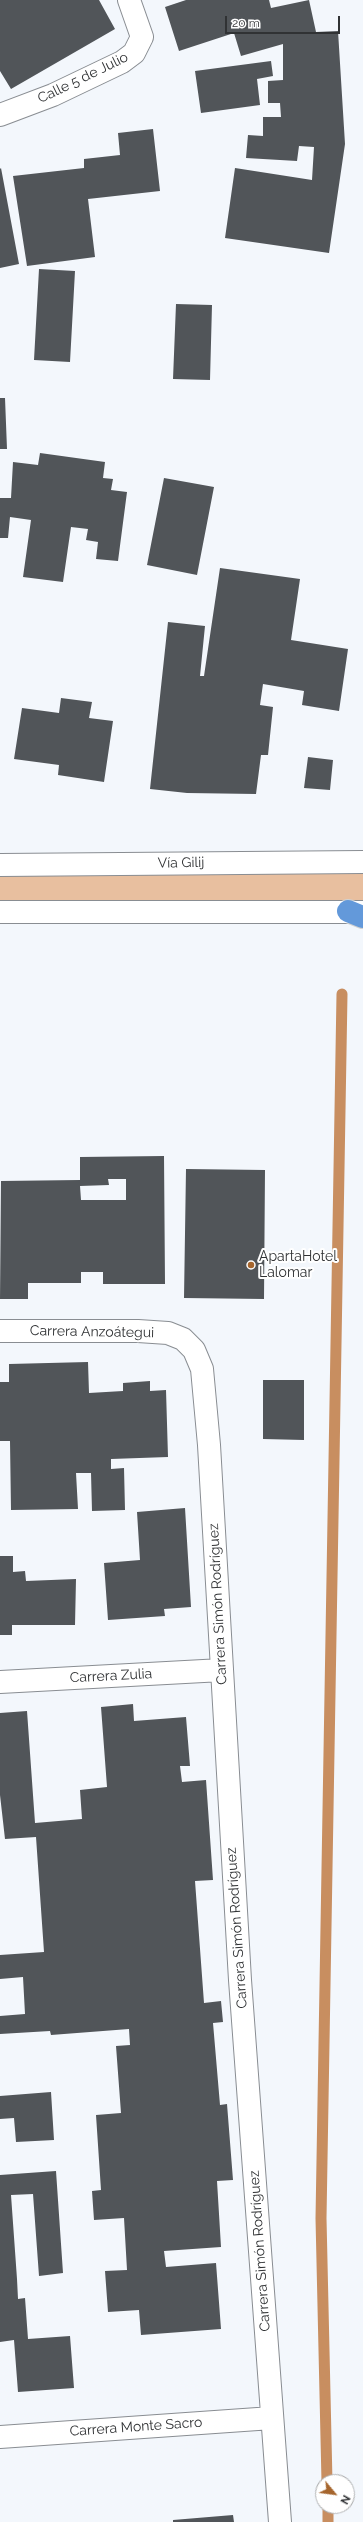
<!DOCTYPE html>
<meta charset="utf-8">
<style>
body{margin:0}
#map{position:relative;width:363px;height:2522px;overflow:hidden;background:#f3f7fc;font-family:Raleway,sans-serif}
canvas{display:block}
.north{position:absolute;left:315px;top:2474px;width:40px;height:40px;box-sizing:border-box;background:#fff;border:1px solid #acadae;border-radius:50%;rotate:119deg;font-size:11px;font-weight:700;line-height:16px;text-align:center;color:#303234}
.north::after{content:'';display:block;margin:auto;width:14px;height:18px;background:#a6662e;clip-path:polygon(50% 0,100% 100%,50% 72%,0 100%)}
.scale{position:absolute;left:225px;top:16px;width:115px;height:18px;box-sizing:border-box;border:2px solid #303234;border-top:0;padding-left:5px;font-size:12px;line-height:14px;white-space:nowrap;color:#303234;-webkit-text-stroke:3px #fff;paint-order:stroke}
</style>
<div id="map">
<canvas width="363" height="2522"></canvas>
<div class="north">N</div>
<div class="scale">20 m</div>
</div>
<script>
const g = document.querySelector('canvas').getContext('2d');
g.lineJoin = 'round';
function paint(path, color) { g.fillStyle = color; g.fill(path, 'evenodd'); }
function strokePath(path, color, width, dash) { g.strokeStyle = color; g.lineWidth = width; g.lineCap = dash ? 'butt' : 'round'; g.setLineDash(dash || []); g.stroke(path); }
function drawText(font, color, halo, rows, align = 'center') {
  g.font = font + ' Raleway,sans-serif'; g.lineWidth = 4; g.setLineDash([]); g.textBaseline = 'middle'; g.strokeStyle = halo; g.fillStyle = color; for (const [text, x, y, turn = 0] of rows) {
    g.save(); g.translate(x, y); g.rotate((+turn || 0) * Math.PI / 180); g.textAlign = isNaN(turn) ? turn : align; if (halo) g.strokeText(text, 0, 0); g.fillText(text, 0, 0); g.restore();
  }
}
const green = new Path2D(`
 M363 862V912H0V865Z`);
const stream = new Path2D(`
 M327 2482 321 2218 342 994
 M328 2506V2522`);
const building = new Path2D(`
 M0 0H99L115 29 11 89 0 71Z
 M186 0H269L271 8 309 0 316 32 338 31 345 144 329 253 225 238 235 168 312 180 314 147 299 146 297 161 246 158 248 135 263 136V117H281L280 103H268V81L283 80V44L241 56 234 33 179 51 165 7Z
 M271 61 273 76 257 79 260 105 201 113 195 71Z
 M153 129 160 191 88 199 95 257 27 266 13 176 84 168V159L120 155 118 133Z
 M1 168 19 264 0 268V169Z
 M39 269 75 271 70 362 34 360Z
 M176 304 212 305 210 380 173 379Z
 M0 398H5L7 449H0Z
 M40 453 105 462 103 478 113 479 111 490 127 492 118 561 96 559 98 542 86 540 88 529 71 527 63 582 23 577 31 520 10 517 8 538H0V498H11L13 462 38 465Z
 M164 478 214 487 197 575 147 565Z
 M220 568 300 579 291 640 348 649 339 711 302 705 304 691 263 684 260 705 273 707 268 755H261L256 794 187 793 150 789 168 622 205 626 200 676H204Z
 M61 698 92 702 89 718 113 721 104 782 58 775 59 765 14 759 22 708 59 713Z
 M308 757 333 760 330 790 304 788Z
 M164 1156 165 1284H103V1272H81V1283H28V1299H0L1 1181 80 1180V1157ZM108 1179H126V1200H81L80 1186 109 1185Z
 M186 1169 265 1170 264 1299 184 1298Z
 M88 1362 89 1393 123 1391V1383L150 1381V1391L166 1390 168 1457 111 1459V1469L124 1468 125 1510 92 1511 91 1473H76L78 1509 11 1510 10 1441H0V1382H9V1364Z
 M263 1380H304V1440L263 1439Z
 M185 1508 191 1607 164 1609 165 1616 108 1620 104 1563 140 1560 137 1512Z
 M0 1556H13V1572L25 1571 26 1581 76 1579 75 1625H12V1635H0Z
 M133 1704 134 1721 186 1717 190 1766H180L182 1782 206 1780 213 1880 195 1881 204 2003 221 2001 223 2022 213 2023 220 2105 227 2104 233 2180 217 2181 221 2247 164 2251 166 2267 216 2263 221 2329 141 2335 139 2310 108 2312 105 2271 127 2270 124 2218 94 2220 92 2191 101 2190 96 2115 121 2113 116 2046 130 2045 129 2029 51 2035 50 2031 0 2034V2016L25 2014 23 1977 0 1979V1955L44 1952 36 1837 5 1839 0 1795V1713L27 1711 35 1823 82 1819 80 1790 107 1787 101 1707Z
 M51 2092 54 2140 16 2142 14 2118 0 2119V2096Z
 M56 2171 63 2273 39 2276 33 2194 11 2195 17 2279 18 2299 25 2298 28 2339 70 2336 74 2388 18 2392 14 2340 0 2342V2175Z
 M233 2515 234 2522H173V2520Z`);
const minor = new Path2D(`
 M0 115 53 95 122 62 134 53 142 37 129 0
 M0 865 363 862
 M0 912H363
 M0 1331H138L168 1333 183 1339 194 1350 202 1369 209 1445 240 1980 280 2522
 M0 1682 222 1670
 M0 2437 272 2418`);
const highway = new Path2D(`
 M348 911 363 917`);
const markers = [
 [251,1265,4,"#a6662e"]
];
const streetNames = [
 ["Calle 5 de Julio",83,78,-26],
 ["Vía Gilij",181,863,-1],
 ["Carrera Anzoátegui",92,1332,1],
 ["Carrera Simón Rodríguez",218,1604,-93],
 ["Carrera Zulia",111,1676,-3],
 ["Carrera Simón Rodríguez",237,1928,-94],
 ["Carrera Simón Rodríguez",260,2251,-94],
 ["Carrera Monte Sacro",136,2427,-4]
];
const poiNames = [
 ["ApartaHotel",259,1257],
 ["Lalomar",259,1273]
];
paint(green, '#e8bf9f');
strokePath(stream, '#c88e60', 11);
paint(building, '#515559');
strokePath(minor, '#898d92', 24);
strokePath(highway, '#d1d2d2', 24);
strokePath(minor, '#fff', 22);
strokePath(highway, '#6399da', 22);
for (const [x, y, r, color] of markers) { const dot = new Path2D(); dot.arc(x, y, r, 0, 2 * Math.PI); g.fillStyle = color; g.fill(dot); strokePath(dot, '#fff', 1.5); }
drawText('14px', '#303234', '#fff', streetNames);
drawText('14px', '#303234', '#fff', poiNames, 'left');
</script>
